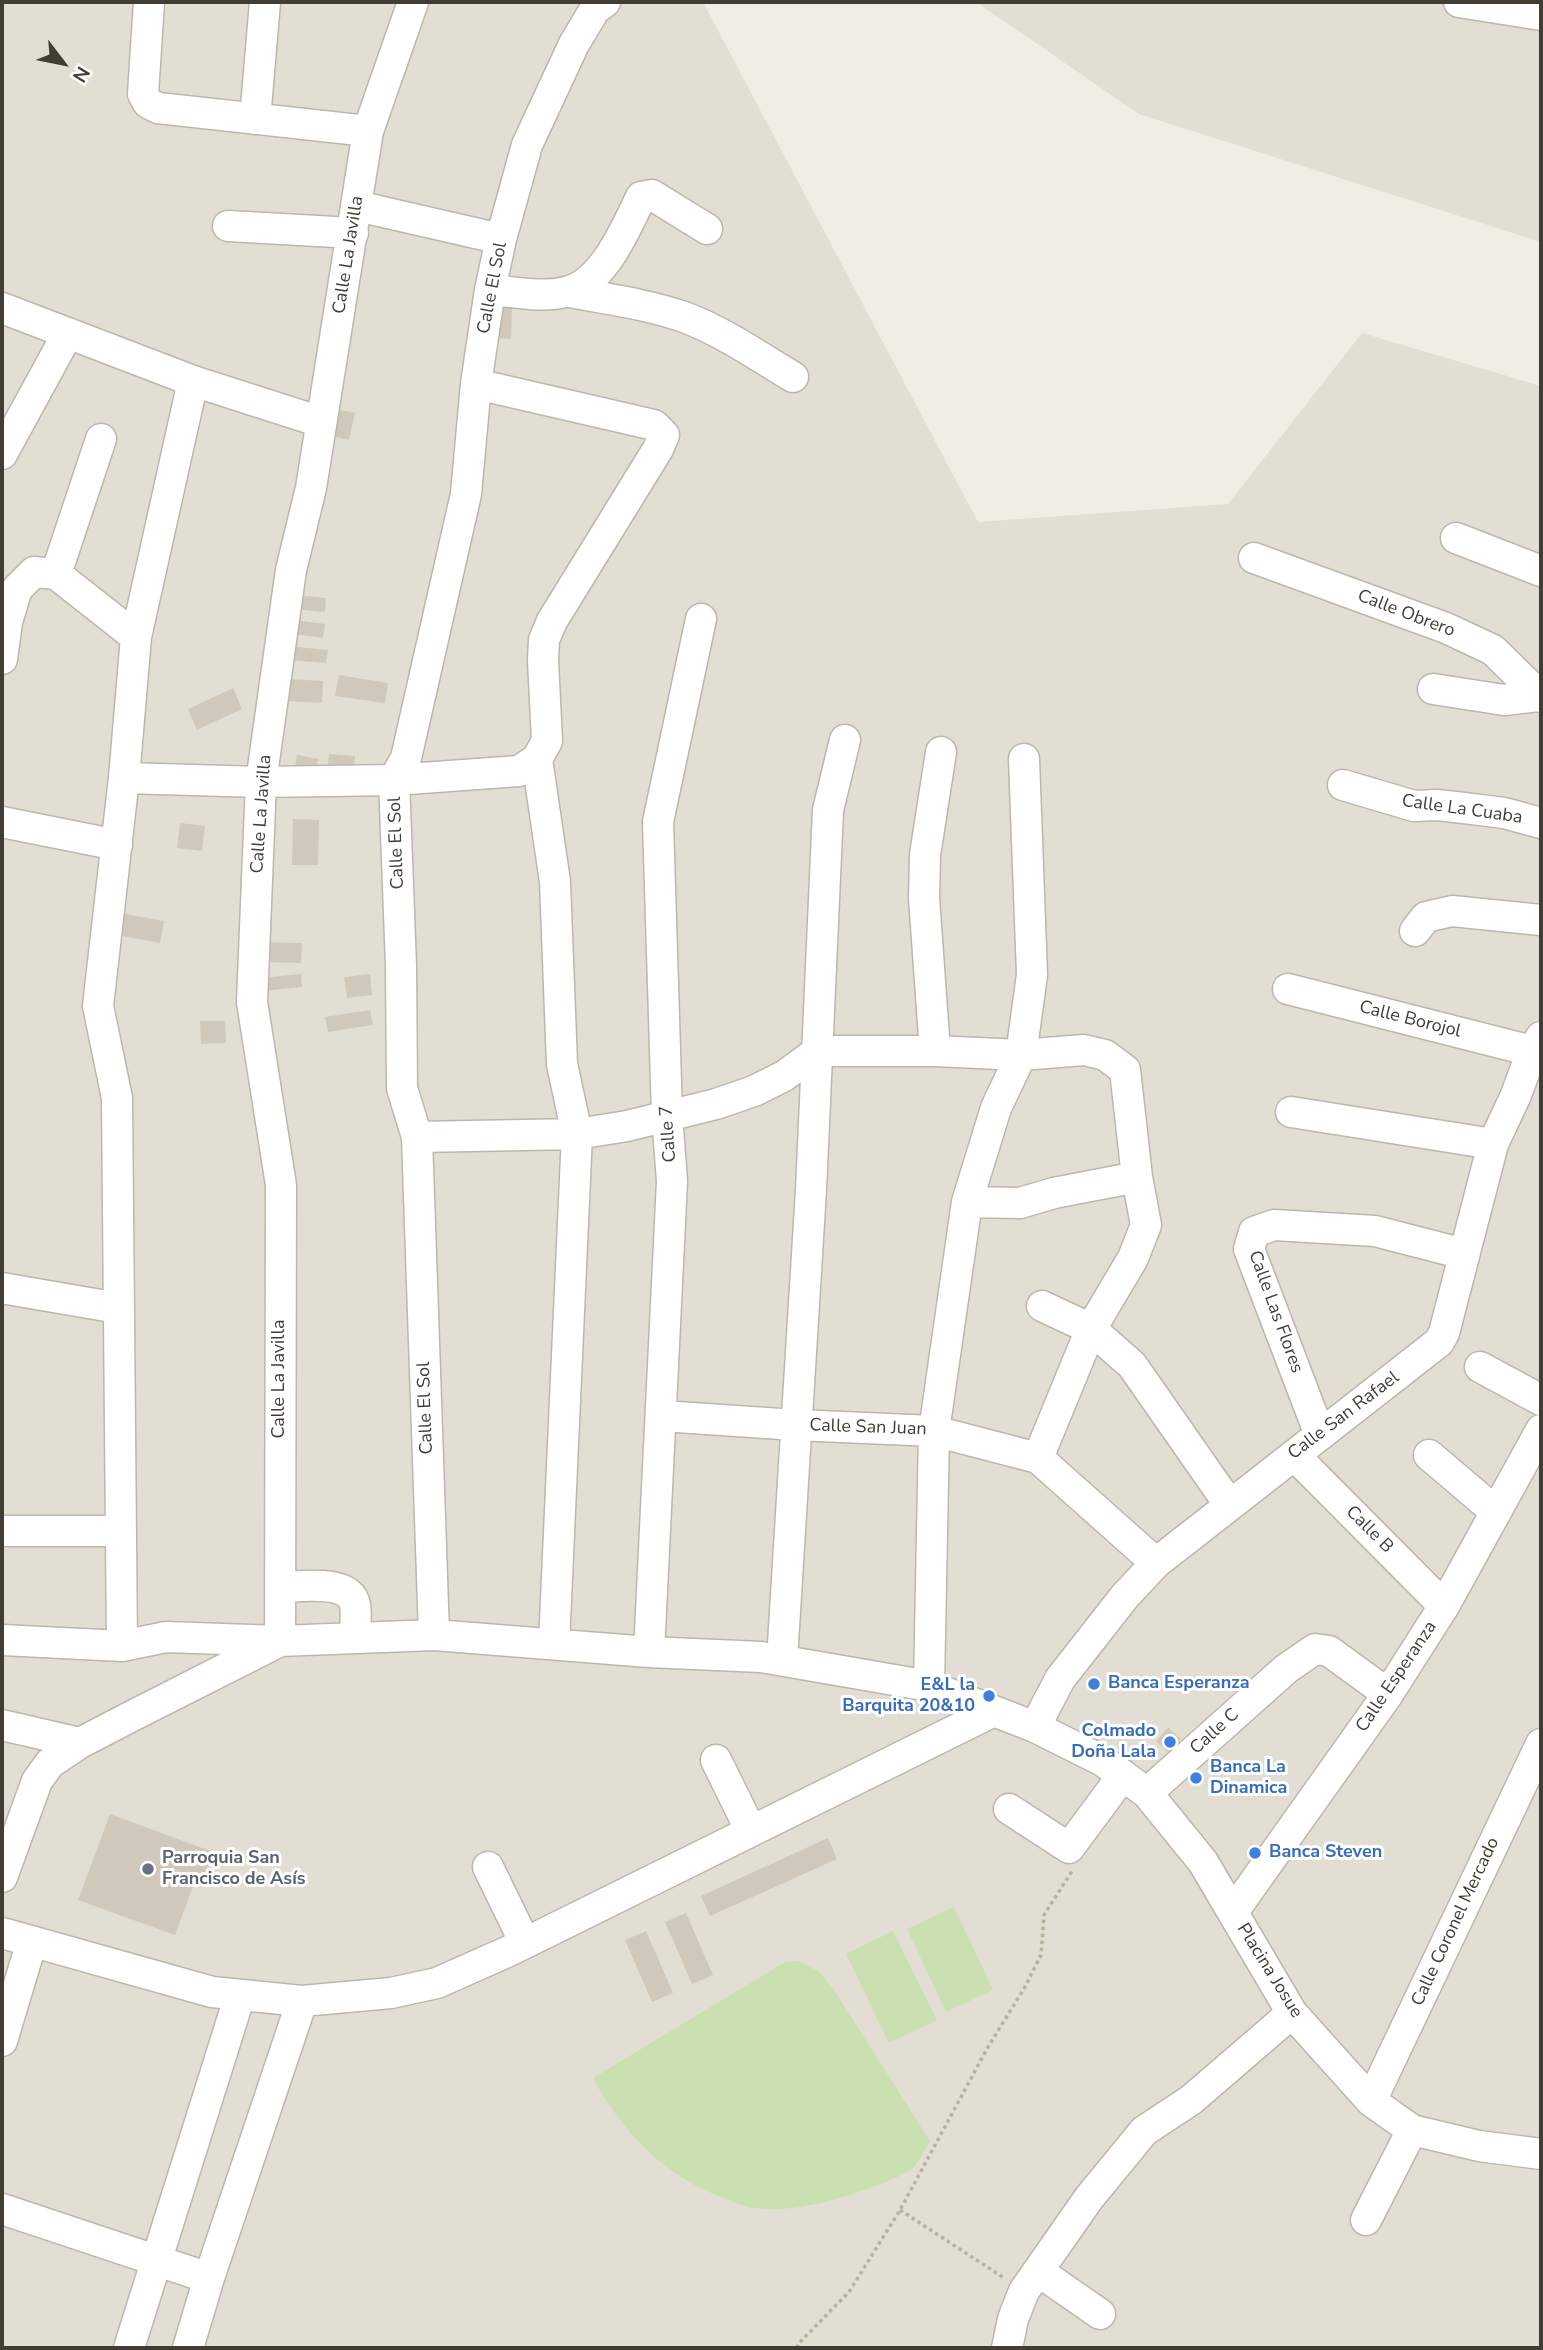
<!DOCTYPE html>
<meta charset="utf-8">
<style>
body{margin:0}
#map{position:relative;width:1543px;height:2350px;overflow:hidden;background:#f0ede4;font-family:"Nunito Sans",sans-serif}
canvas{display:block}
.frame{position:absolute;inset:0;border:4px solid #413d35;pointer-events:none}
.north{position:absolute;left:28px;top:28px;width:70px;height:70px;-webkit-text-stroke:5px #fff;paint-order:stroke;rotate:122deg;font-size:19px;font-weight:700;line-height:28px;text-align:center;color:#413d35}
.north::after{content:'';display:block;margin:auto;width:24px;height:32px;background:#413d35;clip-path:polygon(50% 0,100% 100%,50% 72%,0 100%)}
</style>
<div id="map">
<canvas width="1543" height="2350"></canvas>
<div class="frame"></div>
<div class="north">N</div>
</div>
<script>
const g = document.querySelector('canvas').getContext('2d');
g.lineJoin = 'round';
function paint(path, color) { g.fillStyle = color; g.fill(path, 'evenodd'); }
function strokePath(path, color, width, dash) { g.strokeStyle = color; g.lineWidth = width; g.lineCap = dash ? 'butt' : 'round'; g.setLineDash(dash || []); g.stroke(path); }
function drawText(font, color, halo, rows, align = 'center') {
  g.font = font + ' "Nunito Sans",sans-serif'; g.lineWidth = 6; g.setLineDash([]); g.textBaseline = 'middle'; g.strokeStyle = halo; g.fillStyle = color; for (const [text, x, y, turn = 0] of rows) {
    g.save(); g.translate(x, y); g.rotate((+turn || 0) * Math.PI / 180); g.textAlign = isNaN(turn) ? turn : align; if (halo) g.strokeText(text, 0, 0); g.fillText(text, 0, 0); g.restore();
  }
}
const residential = new Path2D(`
 M2 2H703L978 522 1228 504 1362 333 1541 386V2348H2Z
 M976 2H1541V242L1139 114Z`);
const green = new Path2D(`
 M954 1907 993 1990 946 2012 907 1929Z
 M893 1931 937 2020 889 2043 846 1954Z
 M799 1961 818 1971 834 1990 930 2141C925 2149 919 2162 913 2168 902 2177 863 2191 849 2195 818 2205 787 2212 754 2208 744 2207 733 2202 724 2198 665 2177 622 2132 593 2078L785 1962Z`);
const building = new Path2D(`
 M496 302H512L511 339 495 338Z
 M335 409 355 413 349 440 330 436Z
 M295 595 326 598 325 612 293 609Z
 M295 620 325 624 323 638 293 634Z
 M286 646 328 650 326 663 285 660Z
 M339 675 388 683 385 703 335 696Z
 M287 679 323 681 322 703 285 701Z
 M233 688 242 709 197 730 188 709Z
 M329 754 355 756 353 777 327 774Z
 M297 755 318 759 315 777 294 773Z
 M293 819 319 820 318 865H292Z
 M180 823 205 826 202 851 177 848Z
 M121 913 164 921 160 943 117 935Z
 M261 942 302 943 301 963 260 962Z
 M301 974 302 987 263 991 261 978Z
 M370 974 372 995 347 998 344 977Z
 M370 1010 373 1025 328 1032 325 1017Z
 M200 1021H225L226 1043 201 1044Z
 M1093 1678 1100 1683 1094 1691 1087 1685Z
 M1168 1728 1181 1739 1168 1752 1156 1741Z
 M1195 1771 1203 1777 1196 1785 1189 1778Z
 M110 1814 213 1852 200 1888 193 1886 175 1935 78 1900Z
 M828 1838 837 1859 710 1916 701 1896Z
 M1256 1844 1264 1852 1255 1862 1246 1854Z
 M686 1913 713 1975 692 1984 665 1922Z
 M646 1931 673 1993 652 2002 625 1940Z`);
const path = new Path2D(`
 M900 2210 1004 2278
 M797 2348 798 2344 849 2292 900 2210 988 2047 1025 1987 1041 1955 1044 1915 1072 1871`);
const minor = new Path2D(`
 M149 2 143 94 148 103 158 108 368 131
 M1459 2 1541 15
 M255 119 265 2
 M357 206 501 239
 M228 226 353 233
 M490 290C515 292 541 298 566 292 603 284 626 228 641 197L652 195 707 229
 M569 292C607 299 647 304 684 317 722 331 758 356 793 377
 M2 308 193 381 321 422
 M2 454 68 333
 M1456 538 1541 571
 M1254 558 1446 628 1493 650 1541 697
 M56 574 101 439
 M2 659 7 622 17 589 34 572 56 574 136 637
 M1433 689 1504 700 1538 696
 M537 759 555 882 562 1064 577 1134 554 1644
 M124 778 261 782 394 780 519 771 537 759 547 741 543 660 544 640 552 621 658 449 664 435 654 425 476 384
 M1343 785 1414 806 1437 805 1464 808 1504 813 1541 823
 M2 822 117 845
 M1415 931 1426 917 1452 911 1541 920
 M1288 989 1532 1051
 M935 1051 924 898 925 855 941 752
 M1291 1112 1493 1144
 M417 1137 577 1134 627 1126 716 1104 754 1091 784 1076 818 1051H935L1021 1055 1084 1050 1105 1055 1125 1070 1137 1177
 M967 1202 1020 1203 1054 1193 1137 1177 1146 1225 1133 1258 1091 1329 1038 1458
 M2 1288 112 1307 118 1311
 M1042 1306 1091 1329 1132 1365 1229 1504
 M1480 1367 1541 1400
 M662 1416 796 1425 934 1431 1038 1458 1156 1563
 M1320 1435 1249 1249 1254 1232 1274 1225 1375 1231 1464 1254
 M1294 1455 1444 1606
 M1429 1455 1496 1512
 M2 1531H121
 M280 1587C299 1587 350 1578 355 1605 357 1615 355 1628 354 1638
 M434 1635 417 1137 402 1088 401 966 394 780 406 758 466 494 476 384 490 290 501 239 527 145 574 44 595 9 605 2
 M2 1640 122 1646 166 1637 280 1641 281 1185 252 1002 261 782 291 570 311 488 368 131 413 2
 M122 1646 117 1098 98 1006 124 778 136 637 193 381
 M649 1652 672 1181 667 1115 658 822 701 619
 M782 1660 811 1190 828 810 845 740
 M929 1686 934 1431 967 1202 996 1108 1021 1055 1032 975 1024 759
 M2 1725 80 1743
 M1035 1727 1060 1679 1125 1596 1156 1563 1439 1342 1444 1333 1493 1144 1516 1095 1532 1051 1541 1037
 M716 1760 751 1831
 M1147 1793 1286 1669 1315 1649 1329 1651 1388 1694
 M1009 1809 1069 1848 1123 1775
 M488 1867 525 1943
 M2 1877 37 1781 50 1763 80 1743 134 1715 280 1641 434 1635 649 1652 761 1657 929 1686 1035 1727 1103 1761 1147 1793 1203 1862 1292 2013 1371 2101 1412 2130 1479 2146 1541 2154
 M1233 1912 1388 1694 1444 1606 1541 1430
 M2 1933 212 1992 302 2001 391 1993 437 1983 509 1951 992 1712
 M2 2041 32 1941
 M1371 2101 1541 1744
 M2 2209 209 2278
 M1366 2220 1412 2130
 M1038 2271 1100 2314
 M129 2348 240 1995
 M188 2348 209 2278 302 2001
 M1007 2348 1013 2319 1024 2291 1089 2198 1144 2131 1191 2100 1292 2013`);
const markers = [
 [1094,1684,7,"#3f7fe0"],
 [989,1696,7,"#3f7fe0"],
 [1170,1742,7,"#3f7fe0"],
 [1196,1778,7,"#3f7fe0"],
 [1255,1853,7,"#3f7fe0"],
 [148,1869,7,"#6b7280"]
];
const streetNames = [
 ["Calle La Javilla",349,255,-81],
 ["Calle El Sol",493,288,-79],
 ["Calle Obrero",1406,614,21],
 ["Calle La Cuaba",1462,810,8],
 ["Calle La Javilla",262,814,-86],
 ["Calle El Sol",397,843,-92],
 ["Calle Borojol",1410,1020,14],
 ["Calle 7",669,1134,-94],
 ["Calle Las Flores",1275,1312,70],
 ["Calle La Javilla",280,1379,-90],
 ["Calle El Sol",426,1408,-92],
 ["Calle San Rafael",1344,1416,-37],
 ["Calle San Juan",868,1428,2],
 ["Calle B",1369,1530,45],
 ["Calle Esperanza",1397,1677,-56],
 ["Calle C",1215,1732,-42],
 ["Calle Coronel Mercado",1456,1922,-65],
 ["Placina Josue",1269,1971,58]
];
const shopNames = [
 ["Banca Esperanza",1108,1684],
 ["E&L la",975,1686,"right"],
 ["Barquita 20&10",975,1707,"right"],
 ["Colmado",1156,1732,"right"],
 ["Doña Lala",1156,1753,"right"],
 ["Banca La",1210,1768],
 ["Dinamica",1210,1789],
 ["Banca Steven",1269,1853]
];
const worshipNames = [
 ["Parroquia San",162,1859],
 ["Francisco de Asís",162,1880]
];
paint(residential, '#e3ded3');
paint(green, '#cae0b1');
paint(building, '#d0c8bb');
strokePath(minor, '#bdb7ab', 33);
strokePath(path, '#bab09b', 3.5, [3.5, 3.5]);
strokePath(minor, '#fff', 30);
for (const [x, y, r, color] of markers) { const dot = new Path2D(); dot.arc(x, y, r, 0, 2 * Math.PI); g.fillStyle = color; g.fill(dot); strokePath(dot, '#fff', 2.5); }
drawText('18px', '#413d35', '#fff', streetNames);
drawText('bold 18px', '#366cbe', '#fff', shopNames, 'left');
drawText('bold 18px', '#5b616d', '#fff', worshipNames, 'left');
</script>
